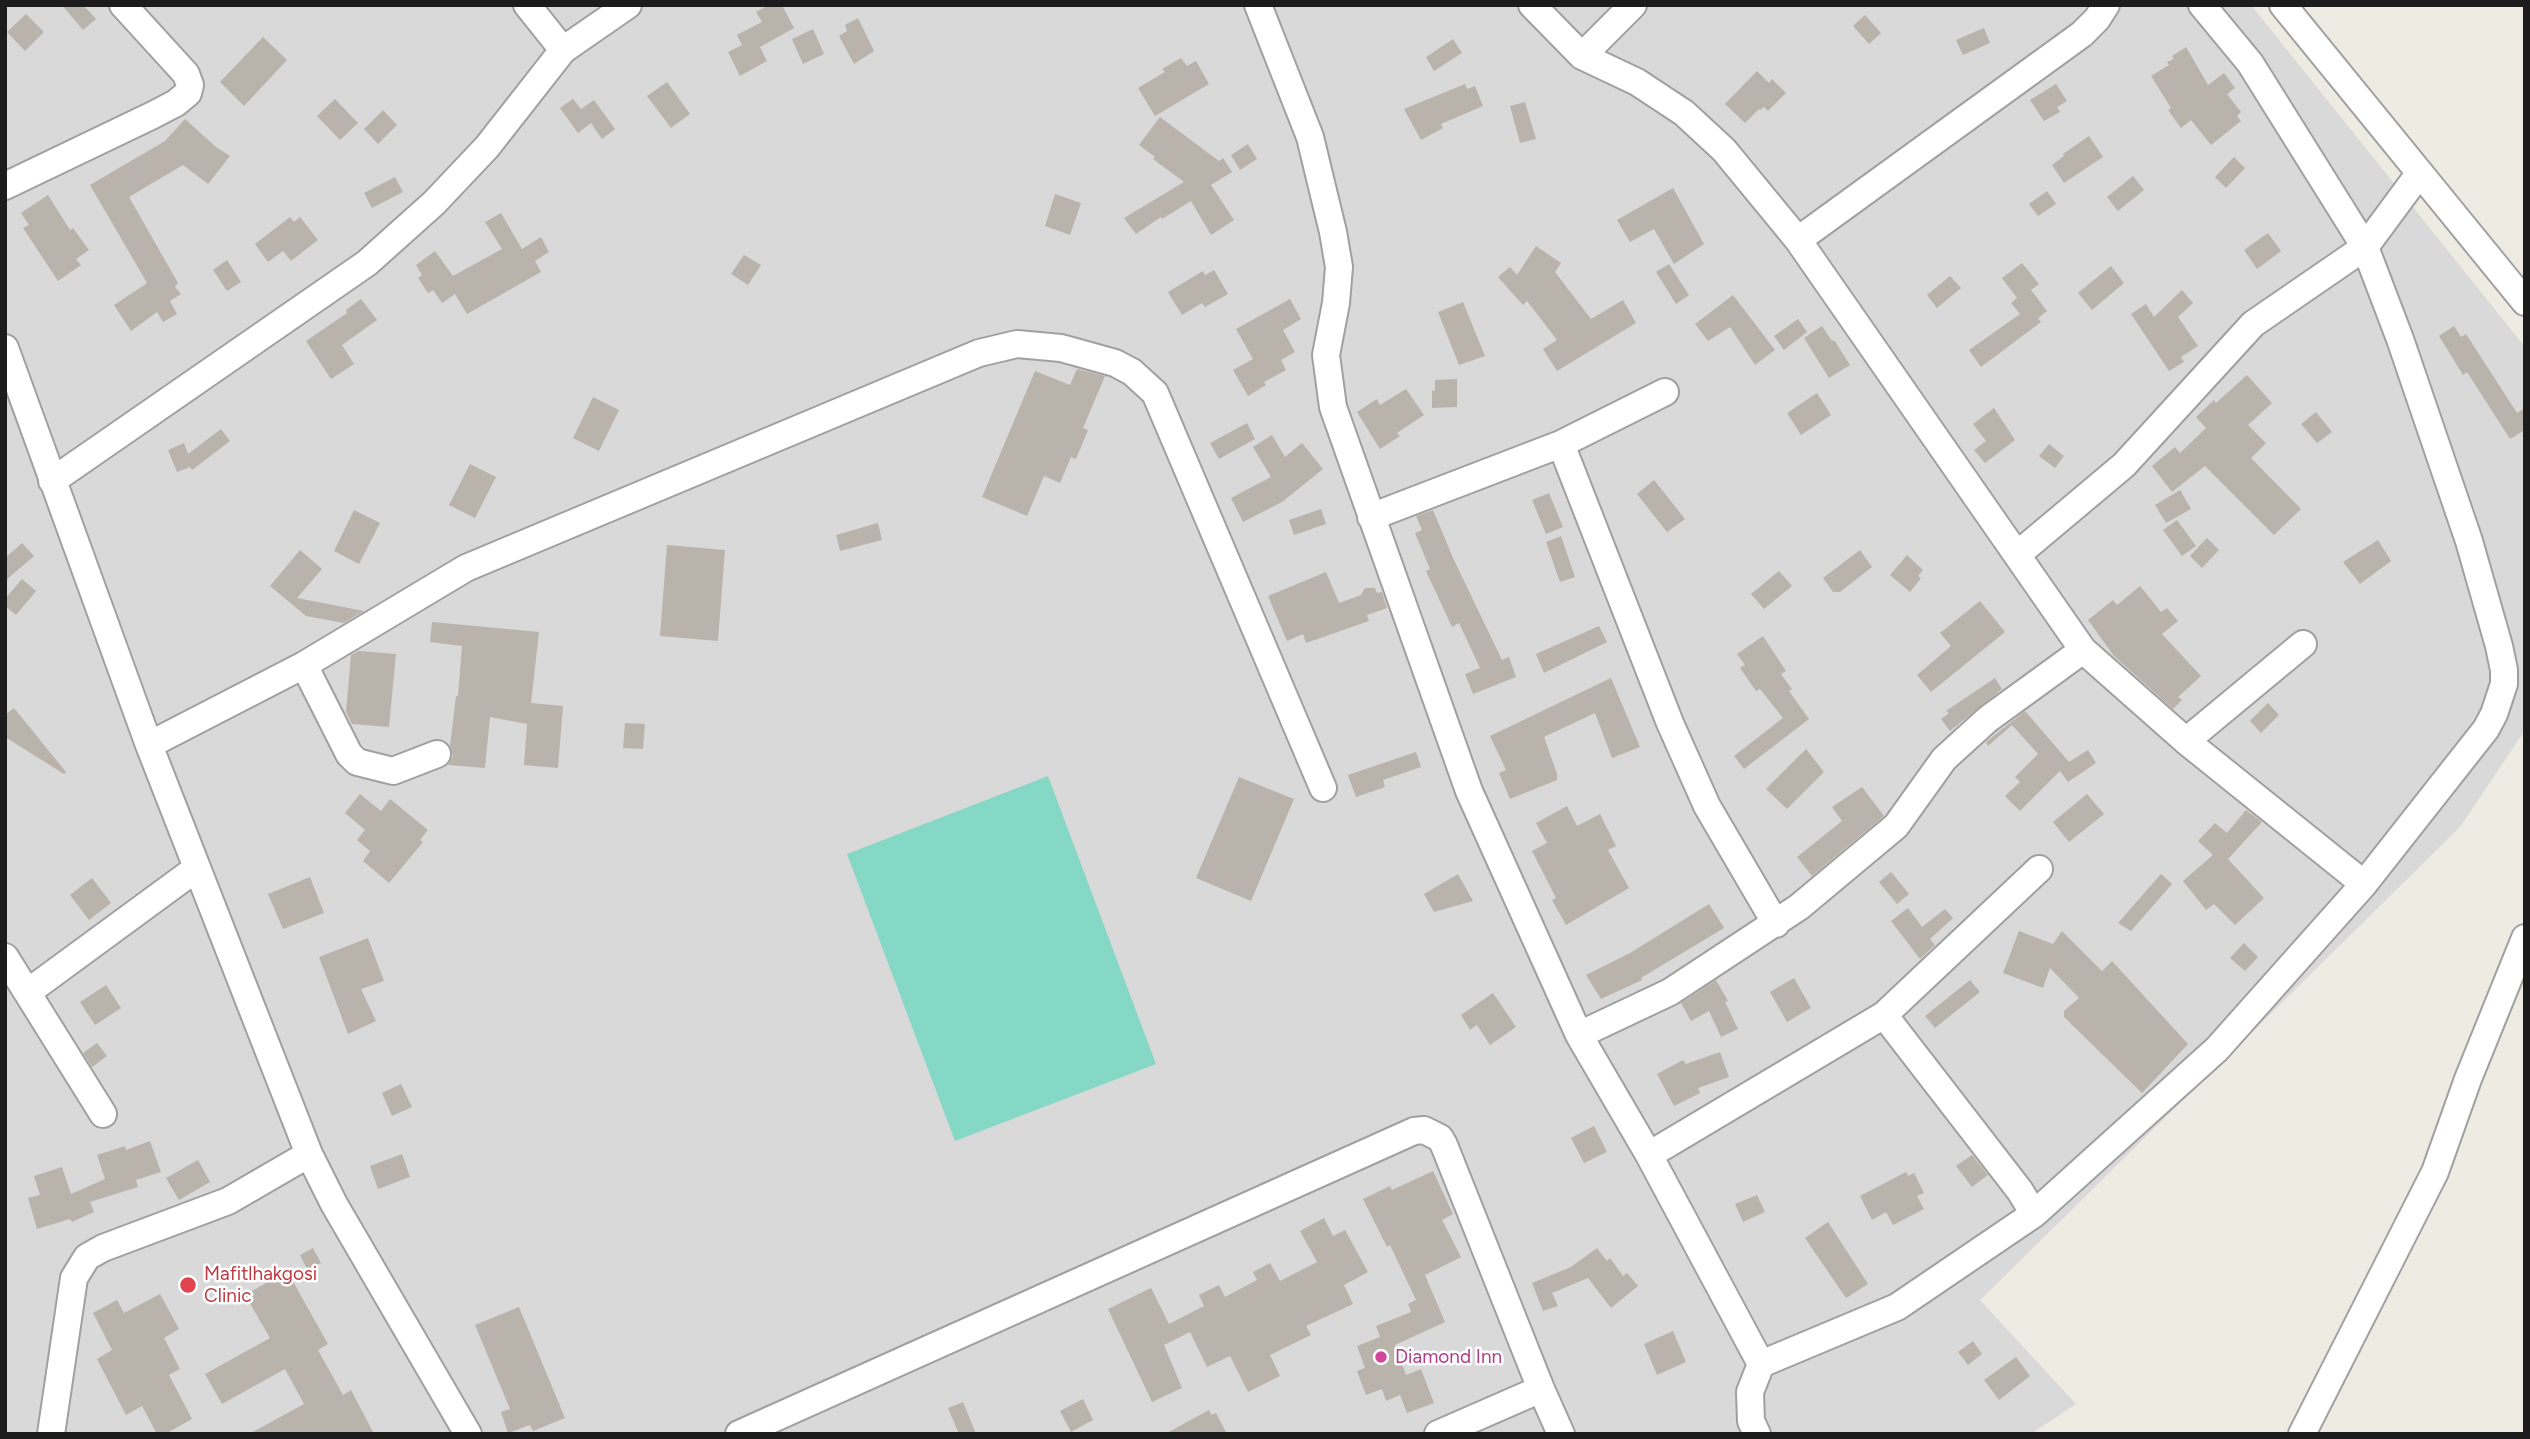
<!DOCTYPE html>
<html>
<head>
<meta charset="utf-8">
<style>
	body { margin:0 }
	#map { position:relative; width:2530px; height:1439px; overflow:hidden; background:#edebe2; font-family:Figtree,sans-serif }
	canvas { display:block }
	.frame { position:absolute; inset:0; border:7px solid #1c1c1c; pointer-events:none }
</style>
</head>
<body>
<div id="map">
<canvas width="2530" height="1439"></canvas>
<div class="frame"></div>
</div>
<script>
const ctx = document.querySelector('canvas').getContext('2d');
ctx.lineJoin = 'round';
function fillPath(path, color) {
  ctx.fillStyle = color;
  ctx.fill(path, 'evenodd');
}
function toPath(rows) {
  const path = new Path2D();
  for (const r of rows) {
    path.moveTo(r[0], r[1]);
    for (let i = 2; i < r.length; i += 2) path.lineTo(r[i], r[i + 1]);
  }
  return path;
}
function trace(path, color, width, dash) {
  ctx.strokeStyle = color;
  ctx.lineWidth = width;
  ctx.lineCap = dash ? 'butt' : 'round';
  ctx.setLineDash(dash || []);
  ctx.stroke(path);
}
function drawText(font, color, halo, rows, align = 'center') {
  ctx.font = font + ' Figtree,sans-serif';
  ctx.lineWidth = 5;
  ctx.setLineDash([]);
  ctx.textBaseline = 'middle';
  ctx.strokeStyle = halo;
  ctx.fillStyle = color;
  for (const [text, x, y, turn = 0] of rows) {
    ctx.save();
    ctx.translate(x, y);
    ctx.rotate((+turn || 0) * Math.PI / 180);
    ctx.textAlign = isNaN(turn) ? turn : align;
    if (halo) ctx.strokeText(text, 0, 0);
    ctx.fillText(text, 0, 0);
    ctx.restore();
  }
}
const residential = toPath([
	[5,5,2251,5,2525,347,2525,730,2460,827,1980,1300,2076,1404,2031,1434,5,1434]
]);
const pitch = toPath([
	[1048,776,1156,1064,955,1141,847,854]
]);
const building = toPath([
	[62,5,83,5,96,19,83,30],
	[769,5,782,5,794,28,760,47,767,61,740,76,728,52,742,45,737,35,762,22,756,12],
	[26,14,44,32,25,51,7,32],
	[1865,15,1881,33,1869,44,1853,26],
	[858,18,874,51,854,64,839,36,847,31,845,25],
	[1984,28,1990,43,1963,55,1956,40],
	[813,29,824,54,803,64,792,39],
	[263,37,287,60,244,106,220,82],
	[1453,39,1462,53,1434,71,1426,57],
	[2186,47,2208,85,2224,73,2235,88,2227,94,2241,112,2237,116,2241,121,2211,145,2191,120,2181,128,2168,110,2171,108,2151,76,2169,65,2167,62,2174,59,2172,56],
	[1181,58,1187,66,1196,61,1209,84,1155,116,1138,88,1165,72,1162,69],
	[1757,71,1769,83,1772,79,1786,93,1768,111,1764,107,1760,110,1759,109,1745,123,1725,104],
	[667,82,690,114,671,128,647,96],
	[1465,84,1467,89,1475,86,1483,106,1441,124,1443,128,1421,140,1404,109],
	[2056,84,2067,101,2057,107,2060,112,2044,121,2030,100],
	[335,99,358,123,340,140,317,116],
	[573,99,581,109,594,100,615,129,602,139,591,123,578,133,560,108],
	[1525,102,1536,139,1520,143,1510,106],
	[383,110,397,125,378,144,364,129],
	[1160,117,1219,161,1223,158,1232,172,1211,185,1234,220,1211,235,1191,201,1162,219,1161,217,1136,234,1124,218,1184,182,1153,159,1155,157,1139,145],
	[185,119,216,147,230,156,208,184,183,165,129,197,178,283,175,287,181,294,170,301,177,314,163,322,157,312,131,331,114,305,147,283,90,185,165,141],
	[2089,136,2103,157,2064,183,2052,165,2064,156,2063,154],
	[1248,144,1257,159,1240,170,1231,155],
	[2234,157,2245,168,2226,188,2215,177],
	[2133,176,2144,190,2118,211,2107,197],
	[395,177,403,192,372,208,364,193],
	[1673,188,1704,244,1674,264,1654,229,1630,242,1617,220],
	[2047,191,2056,204,2038,216,2029,204],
	[1055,194,1081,203,1070,235,1045,226],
	[48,195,70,230,73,228,89,250,76,259,81,265,58,281,23,228,29,225,21,213],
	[501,213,522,249,541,237,549,252,535,261,541,272,467,314,455,294,442,303,433,290,428,293,418,278,422,275,416,265,435,251,453,276,502,249,485,222],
	[290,217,294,222,300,217,318,240,291,261,283,251,268,262,255,244],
	[2268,233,2281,251,2257,269,2244,250],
	[1536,246,1561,263,1555,272,1591,319,1623,300,1636,323,1557,371,1543,349,1557,340,1527,301,1523,305,1498,277,1510,267,1517,275],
	[744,255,761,265,748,285,731,274],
	[227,260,241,282,227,291,213,270],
	[2022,263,2039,284,2031,290,2047,311,2038,318,2041,322,1981,367,1969,350,2020,314,2011,303,2017,298,2002,278],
	[1669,264,1689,295,1676,304,1656,272],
	[2111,266,2124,283,2092,310,2078,293],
	[1214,270,1228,294,1205,307,1202,303,1182,315,1168,292,1203,271,1205,275],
	[1950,276,1961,288,1937,308,1927,295],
	[2182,290,2193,303,2178,317,2198,346,2181,357,2184,362,2169,371,2131,314,2146,304,2154,317],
	[1733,295,1775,350,1755,365,1730,327,1708,341,1695,324],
	[361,299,377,320,342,345,354,364,331,379,306,341,347,313,346,310],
	[1290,299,1301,319,1283,330,1295,352,1281,360,1286,370,1264,382,1266,385,1248,396,1233,370,1253,359,1236,329],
	[1463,302,1485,356,1459,365,1438,312],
	[1798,319,1807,332,1784,350,1774,336],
	[1822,326,1832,341,1834,340,1850,365,1829,378,1804,338],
	[2454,326,2461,337,2466,334,2517,413,2525,408,2525,430,2510,439,2467,372,2463,375,2439,336],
	[1077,369,1105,376,1083,428,1088,430,1076,459,1071,457,1060,483,1044,476,1027,516,982,497,1035,371,1070,385],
	[2247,375,2272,403,2248,425,2266,443,2251,458,2301,509,2274,535,2205,466,2172,492,2152,466,2175,447,2180,453,2206,428,2196,417,2214,400,2216,403],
	[1457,379,1457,407,1432,408,1432,390,1435,391,1435,380],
	[1406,389,1424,415,1397,433,1400,436,1380,449,1357,412,1377,399,1380,405],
	[1817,393,1831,415,1801,435,1787,413],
	[593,397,619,410,599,451,573,438],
	[1994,408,2015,440,1985,463,1974,450,1986,441,1973,424],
	[2316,412,2332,432,2317,443,2301,424],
	[1247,423,1255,439,1219,459,1210,443],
	[221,429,230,441,192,470,190,467,177,472,168,450,184,443,188,454],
	[1272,435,1285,457,1302,443,1323,469,1282,502,1243,522,1231,498,1271,477,1253,447],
	[2049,444,2064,456,2055,468,2039,456],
	[470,464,496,477,475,518,449,505],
	[1654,480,1685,519,1667,532,1637,494],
	[2180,490,2191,509,2166,523,2155,505],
	[1549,493,1563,527,1546,534,1532,500],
	[1321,509,1326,524,1294,535,1289,520],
	[354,510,380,523,359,564,334,551],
	[1433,510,1453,558,1502,660,1509,657,1516,677,1473,694,1465,674,1480,668,1459,623,1452,627,1426,571,1430,569,1415,533,1422,530,1416,516],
	[2177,520,2196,546,2182,556,2163,530],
	[878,523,882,540,840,551,836,535],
	[1561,536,1575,577,1560,582,1546,542],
	[2207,538,2219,550,2202,568,2190,556],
	[2378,540,2391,561,2360,584,2343,562],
	[22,543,34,556,5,581,5,558],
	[667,545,725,550,718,641,660,636],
	[300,550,322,569,297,598,364,611,344,623,306,616,270,586],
	[1860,550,1872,567,1840,592,1833,592,1823,578],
	[1907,555,1923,570,1918,576,1921,578,1910,592,1890,575],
	[1779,571,1792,586,1764,609,1751,594],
	[1326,572,1339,603,1361,595,1365,588,1375,588,1377,593,1382,592,1387,608,1367,615,1369,621,1306,643,1303,634,1287,641,1268,596],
	[22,579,36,591,16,615,5,606,5,599],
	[2140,586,2161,612,2167,608,2178,621,2162,634,2201,676,2178,697,2182,700,2173,709,2114,656,2088,620,2113,600,2117,605],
	[1980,601,2005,632,1931,692,1917,675,1951,646,1940,633],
	[432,622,539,632,531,703,563,706,558,768,524,765,527,724,490,717,485,768,448,765,453,756,450,746,456,696,458,696,462,646,430,642],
	[1599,626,1607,642,1544,673,1536,654],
	[1763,636,1786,671,1781,674,1792,689,1789,691,1809,719,1744,769,1734,756,1783,718,1760,689,1756,691,1740,668,1745,665,1737,654],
	[359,651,396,654,389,727,352,724,346,712,351,655],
	[1611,678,1640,747,1612,758,1595,713,1544,737,1557,774,1557,780,1510,799,1499,773,1506,770,1490,736],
	[1995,678,2002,689,1950,731,1941,719,1949,713,1946,711],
	[2268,703,2279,715,2261,733,2250,721],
	[14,708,66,772,64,774,5,737,5,715],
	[2025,711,2069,762,2088,750,2096,763,2068,782,2060,771,2020,811,2005,796,2020,782,2015,777,2038,754,2012,725,1988,746,1986,742],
	[625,723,645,724,643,749,623,748],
	[1806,749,1824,772,1787,809,1766,789],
	[1416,752,1421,767,1383,780,1385,787,1356,797,1348,775],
	[1239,777,1294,799,1251,901,1196,878],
	[1862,787,1884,816,1812,876,1797,857,1842,821,1832,807],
	[360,794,381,811,390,799,428,830,420,840,423,842,389,883,363,861,370,851,357,840,365,830,345,813],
	[2087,794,2104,814,2069,842,2053,822],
	[1567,806,1577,826,1600,814,1616,846,1608,850,1629,888,1566,925,1552,900,1556,898,1532,851,1547,843,1536,823],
	[2246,810,2262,822,2228,859,2264,898,2235,925,2214,904,2206,910,2183,881,2213,855,2198,841,2215,823,2227,833],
	[1891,872,1909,894,1897,904,1879,882],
	[1458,874,1473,901,1434,912,1424,894],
	[2161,874,2172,884,2131,931,2118,923],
	[310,877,324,913,283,929,268,894],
	[92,878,111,903,89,920,70,895],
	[1709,904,1724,928,1641,978,1642,980,1601,999,1586,975,1630,953],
	[1908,908,1922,927,1945,909,1953,918,1930,939,1935,945,1920,959,1891,921],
	[2019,931,2053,944,2062,931,2102,971,2112,961,2188,1044,2142,1093,2064,1017,2064,1011,2079,998,2050,968,2043,988,2003,973],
	[368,938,384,981,361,989,376,1021,348,1034,319,957],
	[2244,943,2258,957,2245,971,2230,958],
	[1794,978,1811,1008,1787,1022,1770,992],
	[1716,980,1728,1001,1725,1002,1738,1029,1721,1037,1709,1011,1691,1021,1681,1003],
	[1970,980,1980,992,1935,1028,1925,1016],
	[106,985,121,1008,95,1025,80,1002],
	[1493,993,1516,1027,1490,1045,1477,1025,1470,1030,1461,1015],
	[97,1043,107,1056,92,1067,83,1053],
	[1720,1052,1729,1077,1698,1088,1700,1093,1674,1106,1657,1074,1683,1060,1686,1064],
	[401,1084,412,1107,392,1116,382,1093],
	[1594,1126,1607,1152,1584,1163,1571,1138],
	[150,1141,161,1172,136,1180,138,1187,90,1202,94,1212,72,1222,70,1219,37,1229,28,1198,40,1195,34,1176,62,1167,71,1194,105,1179,97,1155,125,1146,126,1150],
	[402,1154,410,1177,378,1189,370,1166],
	[1972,1155,1988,1175,1972,1187,1956,1166],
	[198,1160,210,1182,179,1200,166,1178],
	[1433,1171,1453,1214,1442,1220,1461,1257,1425,1275,1445,1322,1395,1345,1406,1375,1421,1369,1434,1403,1407,1413,1400,1395,1386,1401,1382,1389,1366,1395,1357,1371,1365,1368,1357,1346,1380,1337,1376,1326,1411,1312,1408,1304,1416,1300,1390,1245,1387,1247,1363,1199,1390,1186,1392,1190],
	[1906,1172,1908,1176,1914,1173,1924,1193,1917,1196,1924,1209,1893,1225,1886,1212,1872,1220,1860,1196],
	[1757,1195,1765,1212,1743,1222,1735,1204],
	[1324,1218,1333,1236,1345,1230,1368,1272,1344,1285,1353,1304,1306,1326,1311,1335,1270,1355,1280,1376,1248,1392,1230,1356,1207,1367,1190,1332,1164,1345,1182,1388,1152,1402,1108,1309,1151,1288,1169,1324,1204,1306,1199,1295,1219,1285,1225,1297,1257,1280,1253,1272,1270,1263,1280,1281,1317,1262,1300,1231],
	[1828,1222,1868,1284,1846,1298,1805,1238],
	[313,1248,321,1263,307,1269,300,1255],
	[1597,1248,1607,1261,1610,1258,1623,1276,1627,1273,1638,1286,1611,1308,1588,1278,1552,1293,1558,1306,1543,1311,1532,1283,1571,1267],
	[287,1271,328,1344,318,1350,343,1395,351,1390,374,1434,249,1434,304,1404,285,1369,222,1404,205,1374,270,1338,245,1295],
	[160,1294,179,1329,164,1338,180,1369,169,1375,192,1419,165,1434,157,1434,142,1406,126,1415,97,1359,112,1350,93,1313,117,1300,124,1313],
	[519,1307,565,1418,533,1431,530,1425,508,1433,501,1412,510,1409,475,1325],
	[1673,1331,1686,1362,1657,1375,1644,1344],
	[1973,1341,1982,1354,1968,1365,1958,1352],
	[2016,1357,2030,1376,1999,1400,1984,1380],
	[1083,1399,1093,1420,1071,1432,1060,1411],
	[963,1402,976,1434,959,1434,948,1408],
	[1209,1410,1211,1415,1216,1413,1227,1434,1165,1434]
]);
const minor = toPath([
	[527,5,563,50],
	[1258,5,1310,137,1333,232,1339,267,1336,303,1326,355,1333,407,1469,791,1579,1035,1649,1155,1761,1364],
	[1532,5,1582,56,1637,82,1684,113,1724,150,1798,240,2083,650,2186,741,2364,884],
	[2283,5,2525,302],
	[1582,56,1633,5],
	[5,186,153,115,176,103,188,93,190,85,186,74,123,5],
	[1798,240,2082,34,2097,19,2106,5],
	[5,348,149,745,309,1154,334,1204,468,1434],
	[1561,444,1670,723,1707,806,1776,924],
	[52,481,367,263,434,203,487,147,563,50,628,5],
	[1371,517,1561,444,1665,392],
	[2018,554,2124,465,2253,324,2365,247,2250,63,2202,5],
	[304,665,349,754,357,762,393,771,437,754],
	[2186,741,2303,644],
	[149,745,304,665,466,568,979,353,1017,344,1061,348,1115,363,1132,372,1155,393,1323,788],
	[5,957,103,1114],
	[28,992,197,868],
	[1884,1015,2020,1191,2034,1214],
	[1579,1035,1670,992,1799,907,1896,826,1944,759,1988,719,2083,650],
	[1649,1155,1884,1015,2039,869],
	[51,1434,74,1278,87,1257,103,1248,228,1201,309,1154],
	[739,1434,1414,1131,1424,1130,1440,1138,1444,1145,1541,1389,1561,1434],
	[1438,1434,1541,1389],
	[1757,1434,1751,1421,1750,1392,1761,1364,1897,1307,2034,1214,2217,1049,2364,884,2486,729,2494,714,2504,684,2504,670,2499,646,2469,541,2400,339,2365,247,2419,174],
	[2302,1434,2435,1172,2468,1079,2525,938]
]);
const markers = [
	[188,1285,9,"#e0444e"],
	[1381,1357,7,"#d1479c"]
];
const healthNames = [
	["Mafitlhakgosi",204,1274],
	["Clinic",204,1296]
];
const hotelNames = [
	["Diamond Inn",1395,1357]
];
fillPath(residential, '#dad9d9');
fillPath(pitch, '#84d8c5');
fillPath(building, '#b9b3ac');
trace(minor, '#a0a0a0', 30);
trace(minor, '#fff', 26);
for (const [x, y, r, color] of markers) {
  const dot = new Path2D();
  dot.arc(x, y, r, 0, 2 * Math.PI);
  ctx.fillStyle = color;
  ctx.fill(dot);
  trace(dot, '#fff', 2.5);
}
drawText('19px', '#be3a42', '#fff', healthNames, 'left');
drawText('19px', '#b23c85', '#fff', hotelNames, 'left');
</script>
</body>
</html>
